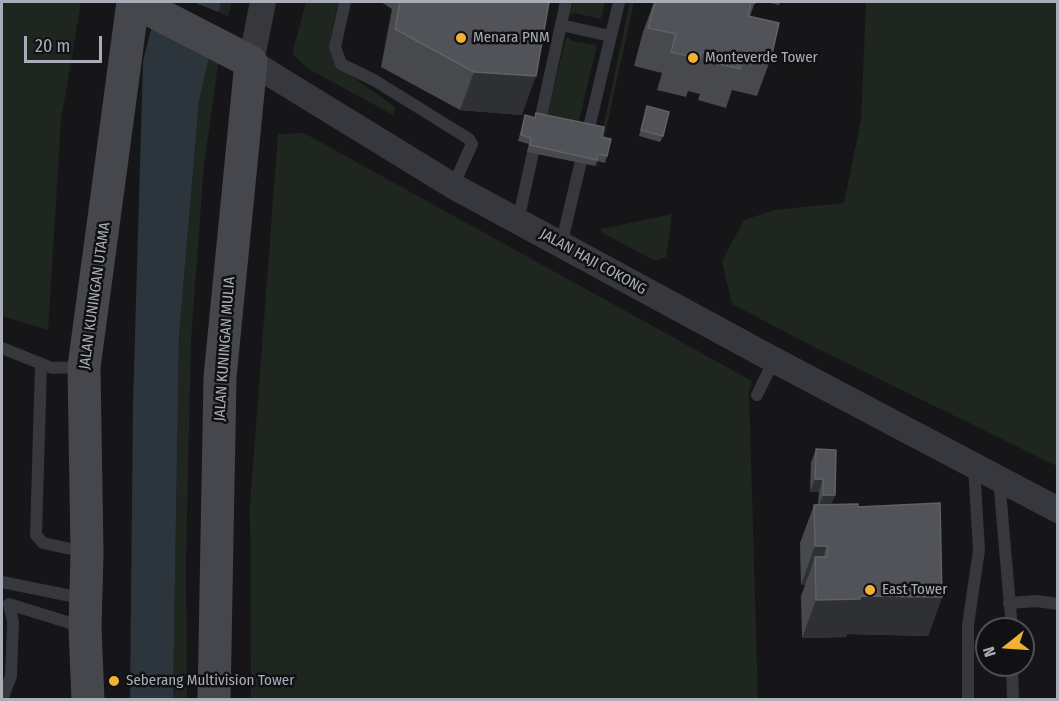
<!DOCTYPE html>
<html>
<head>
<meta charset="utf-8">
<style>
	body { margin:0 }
	#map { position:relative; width:1059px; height:701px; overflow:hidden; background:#161618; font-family:"Fira Sans Condensed",sans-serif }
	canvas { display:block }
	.frame { position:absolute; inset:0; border:3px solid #a8adb8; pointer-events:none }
	.north { position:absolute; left:975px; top:617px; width:60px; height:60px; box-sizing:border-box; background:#111113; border:2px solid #4d4f55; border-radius:50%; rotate:253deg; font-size:16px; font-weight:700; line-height:24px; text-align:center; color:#a8adb8 }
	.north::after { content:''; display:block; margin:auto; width:21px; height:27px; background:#f2b134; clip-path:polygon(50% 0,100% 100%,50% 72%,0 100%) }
	.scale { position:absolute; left:24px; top:36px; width:78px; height:27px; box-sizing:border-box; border:3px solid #a8adb8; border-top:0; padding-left:8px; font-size:18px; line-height:21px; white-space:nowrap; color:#a8adb8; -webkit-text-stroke:4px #111113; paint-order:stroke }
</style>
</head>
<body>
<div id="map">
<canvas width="1059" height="701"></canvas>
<div class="frame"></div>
<div class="north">N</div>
<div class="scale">20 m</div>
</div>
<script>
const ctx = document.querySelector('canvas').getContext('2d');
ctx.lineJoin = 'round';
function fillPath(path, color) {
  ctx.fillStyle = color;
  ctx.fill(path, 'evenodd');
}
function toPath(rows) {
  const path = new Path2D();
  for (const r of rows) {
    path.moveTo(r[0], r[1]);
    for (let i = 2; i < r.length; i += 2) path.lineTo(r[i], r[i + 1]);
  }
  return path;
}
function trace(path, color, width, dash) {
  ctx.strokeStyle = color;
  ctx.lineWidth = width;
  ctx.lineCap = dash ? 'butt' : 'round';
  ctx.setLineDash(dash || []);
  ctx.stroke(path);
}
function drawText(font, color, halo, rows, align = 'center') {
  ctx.font = font + ' "Fira Sans Condensed",sans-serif';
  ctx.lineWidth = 5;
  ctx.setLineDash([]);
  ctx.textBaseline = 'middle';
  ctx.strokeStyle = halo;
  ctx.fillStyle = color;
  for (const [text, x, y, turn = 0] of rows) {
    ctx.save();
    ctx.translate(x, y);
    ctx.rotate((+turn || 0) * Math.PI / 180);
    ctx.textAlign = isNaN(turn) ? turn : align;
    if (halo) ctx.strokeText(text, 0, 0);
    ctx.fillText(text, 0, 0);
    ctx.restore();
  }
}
const green = toPath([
	[2,2,81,2,61,121,48,330,2,316],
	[221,2,232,2,228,16,218,12],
	[306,2,338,2,330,40,335,64,395,107,393,115,307,68,292,54],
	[573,2,605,2,601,19,575,13,570,15],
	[630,2,634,2,598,166,595,166],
	[866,2,1057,2,1057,466,816,348,732,304,722,261,744,220,774,210,844,203,861,120],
	[569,37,571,41,597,45,577,129,545,122,566,38],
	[208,53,219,58,204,165,191,340,186,563,187,699,173,700,179,336,199,101],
	[304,133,752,381,749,391,758,699,251,699,250,505,278,134],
	[672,214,666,257,655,261,601,232,601,229]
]);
const water = toPath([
	[158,2,221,2,199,101,179,336,173,699,130,700,133,405,143,61]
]);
const pier = toPath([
	[155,2,193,2,221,13,211,54]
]);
const lane = toPath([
	[345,2,335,47,341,64,374,80,469,139,472,144,453,186],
	[561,25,610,36],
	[518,221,566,2],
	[561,245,619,2],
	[2,348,52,368,83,367],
	[41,365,36,535,43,543,85,552],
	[757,395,774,360],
	[999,479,1012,629],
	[2,582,86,599],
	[1009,603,1036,601,1058,604],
	[1012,665,1013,700],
	[2,700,11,676,13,622,9,604,83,627],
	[968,700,968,625,979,550,974,466]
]);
const street = toPath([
	[263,2,251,62,453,186,774,360,1058,510]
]);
const secondary = toPath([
	[135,2,251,62,220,377,214,700],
	[88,700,85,628,87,553,84,367,133,2]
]);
const wall = toPath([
	[381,2,549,2,522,115,460,110,381,67,392,9],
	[654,2,755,2,750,16,771,58,757,96,732,90,726,108,698,100,700,94,688,91,686,97,657,90,662,73,634,66,643,32],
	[766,2,780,2,779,5],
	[647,106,663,136,660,142,639,136],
	[536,113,602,137,607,156,605,163,597,161,595,166,527,152,529,144,518,141,523,122,525,115,535,118],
	[816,449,835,495,831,504,858,507,942,597,928,636,847,634,846,637,802,638,801,596,805,585,801,585,800,543,814,505,818,505,819,492,810,492,811,462]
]);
const shadedWall = toPath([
	[474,72,536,76,522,115,460,110],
	[815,479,823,479,819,492,810,492],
	[823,495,835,495,830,508,818,508],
	[815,546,827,546,816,577,815,557,805,585,801,585],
	[860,596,942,597,928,636,847,634,846,637,802,638,816,600]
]);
const building = toPath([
	[400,2,549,2,536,76,474,72,395,29,400,2],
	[655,2,755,2,755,3,751,2,748,16,779,23,771,58,744,51,740,69,712,62,714,56,701,52,700,59,671,52,676,34,648,28,655,2],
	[647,106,669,112,663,136,641,130,647,106],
	[536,113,604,127,602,137,611,139,607,156,598,154,597,160,530,145,531,138,521,135,525,115,535,118,536,113],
	[816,449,836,450,835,495,823,495,823,479,815,479,816,449],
	[940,503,942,597,860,596,860,599,816,600,815,557,827,557,827,546,815,546,814,505,858,504,858,507,940,503]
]);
const markers = [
	[461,38,6,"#f2b134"],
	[693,58,6,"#f2b134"],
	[870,590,6,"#f2b134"],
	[114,681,6,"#f2b134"]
];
const poiNames = [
	["Menara PNM",473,38],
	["Monteverde Tower",705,58],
	["East Tower",882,590],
	["Seberang Multivision Tower",126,681]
];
const streetNames = [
	["JALAN HAJI COKONG",593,262,29],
	["JALAN KUNINGAN UTAMA",95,296,-82],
	["JALAN KUNINGAN MULIA",225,349,-86]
];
fillPath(green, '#1e261f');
fillPath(water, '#2c353c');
fillPath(pier, '#161618');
trace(lane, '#37383d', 12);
trace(street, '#37383d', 26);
trace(secondary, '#45474d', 33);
fillPath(wall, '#47494d');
fillPath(shadedWall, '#2f3033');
fillPath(building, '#525359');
trace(building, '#5f6168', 1.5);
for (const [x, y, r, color] of markers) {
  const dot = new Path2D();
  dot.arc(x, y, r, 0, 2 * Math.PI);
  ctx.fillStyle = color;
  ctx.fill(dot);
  trace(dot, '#111113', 2);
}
drawText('15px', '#a8adb8', '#111113', poiNames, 'left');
drawText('15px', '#a8adb8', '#111113', streetNames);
</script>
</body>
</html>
